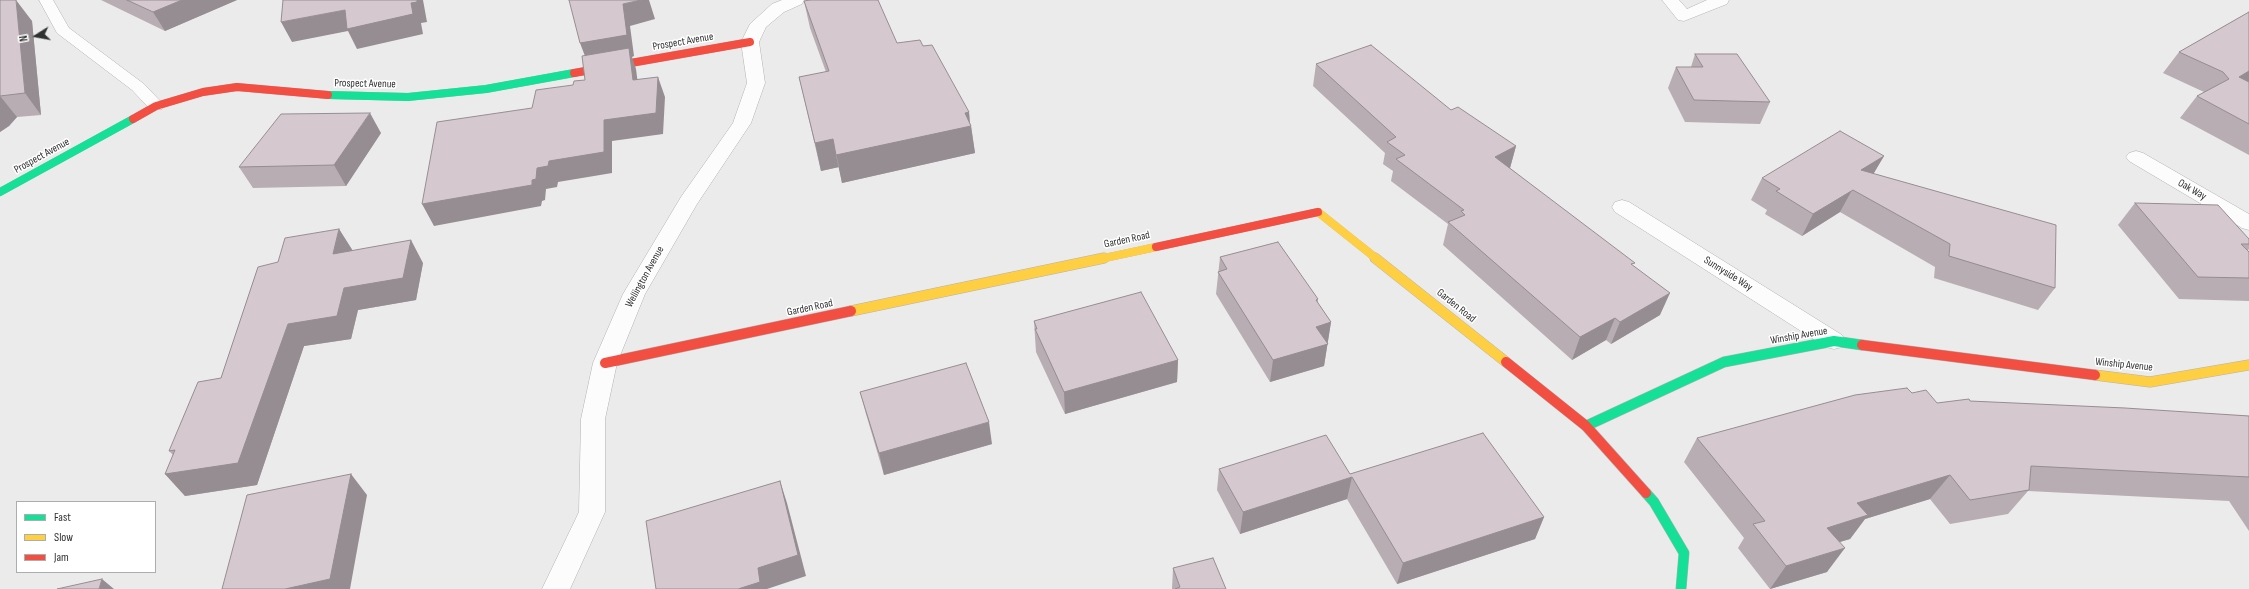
<!DOCTYPE html>
<html>
<head>
<meta charset="utf-8">
<style>
	body { margin:0 }
	#map { position:relative; width:2249px; height:589px; overflow:hidden; background:#ebebec; font-family:"Sofia Sans Condensed",sans-serif }
	canvas { display:block }
	.legend { position:absolute; left:16px; top:501px; width:140px; height:72px; box-sizing:border-box; background:#fff; border:1px solid #acadad; margin:0; padding:5px 7px; list-style:none; font-size:12px; color:#303131 }
	.legend li { display:flex; align-items:center; gap:8px; height:20px }
	.legend b { width:20px; border:1px solid #acadad }
	.north { position:absolute; left:16px; top:16px; width:40px; height:40px; -webkit-text-stroke:3px #fff; paint-order:stroke; rotate:259deg; font-size:11px; font-weight:700; line-height:16px; text-align:center; color:#303131 }
	.north::after { content:''; display:block; margin:auto; width:14px; height:18px; background:#303131; clip-path:polygon(50% 0,100% 100%,50% 72%,0 100%) }
</style>
</head>
<body>
<div id="map">
<canvas width="2249" height="589"></canvas>
<ul class="legend">
<li><b style="height:5px;background:#16e098"></b>Fast</li>
<li><b style="height:5px;background:#ffcf43"></b>Slow</li>
<li><b style="height:5px;background:#f24e42"></b>Jam</li>
</ul>
<div class="north">N</div>
</div>
<script>
const ctx = document.querySelector('canvas').getContext('2d');
ctx.lineJoin = 'round';
function toPath(rows) {
  const path = new Path2D();
  for (const r of rows) {
    path.moveTo(r[0], r[1]);
    for (let i = 2; i < r.length; i += 2) path.lineTo(r[i], r[i + 1]);
  }
  return path;
}
function trace(path, color, width, dash) {
  ctx.strokeStyle = color;
  ctx.lineWidth = width;
  ctx.lineCap = dash ? 'butt' : 'round';
  ctx.setLineDash(dash || []);
  ctx.stroke(path);
}
function fillPath(path, color) {
  ctx.fillStyle = color;
  ctx.fill(path, 'evenodd');
}
function drawText(font, color, halo, rows, align = 'center') {
  ctx.font = font + ' "Sofia Sans Condensed",sans-serif';
  ctx.lineWidth = 3;
  ctx.setLineDash([]);
  ctx.textBaseline = 'middle';
  ctx.strokeStyle = halo;
  ctx.fillStyle = color;
  for (const [text, x, y, turn = 0] of rows) {
    ctx.save();
    ctx.translate(x, y);
    ctx.rotate((+turn || 0) * Math.PI / 180);
    ctx.textAlign = isNaN(turn) ? turn : align;
    if (halo) ctx.strokeText(text, 0, 0);
    ctx.fillText(text, 0, 0);
    ctx.restore();
  }
}
const lane = toPath([
	[39,0,53,0,69,28,144,84,162,103,164,106,162,109,150,109,132,90,57,33,39,0]
]);
const street = toPath([
	[782,0,804,0,802,4,784,12,766,27,759,42,765,83,751,123,697,204,645,294,617,363,605,419,605,512,570,589,542,589,579,512,581,419,593,363,623,294,681,197,733,123,747,83,741,42,750,24,772,4,782,0],
	[1662,0,1679,0,1687,9,1707,0,1729,0,1727,4,1684,21,1678,20,1662,0],
	[2136,151,2143,153,2249,214,2249,230,2242,228,2129,161,2126,157,2129,153,2136,151],
	[1622,200,1629,202,1842,335,1845,341,1842,347,1834,349,1826,347,1615,212,1612,207,1615,202,1622,200]
]);
const fastFar1 = toPath([
	[328,95,408,97,486,89,574,73],
	[0,192,133,119]
]);
const fast = toPath([
	[1586,426,1724,362,1834,341,1862,345],
	[1646,493,1654,502,1684,553,1681,589]
]);
const slowFar1 = toPath([
	[1318,212,1377,259],
	[1100,259,1156,247]
]);
const slow = toPath([
	[1375,258,1506,362],
	[851,311,1104,258],
	[2095,375,2150,382,2249,365]
]);
const jamFar1 = toPath([
	[574,73,750,42],
	[133,119,156,106,203,92,237,87,328,95],
	[1156,247,1318,212]
]);
const jam = toPath([
	[1862,345,2095,375],
	[1506,362,1586,426,1646,493],
	[605,363,851,311]
]);
const wall = toPath([
	[0,0,32,21,41,115,17,117,9,126,0,132],
	[101,0,237,0,165,31],
	[804,1,897,43,923,46,969,112,970,123,971,126,975,153,842,183,839,167,821,171,799,77,826,72,810,28],
	[2249,12,2249,155,2180,118,2197,96,2204,92,2163,73,2179,52],
	[1695,54,1770,102,1760,124,1685,122,1668,88,1676,67,1691,67],
	[1316,64,1451,110,1516,146,1510,168,1633,266,1660,315,1611,344,1606,340,1572,360,1443,245,1448,224,1391,181,1393,171,1383,164,1385,153,1313,86],
	[381,133,346,186,253,188,239,167],
	[1884,156,1873,174,2055,288,2038,310,1934,278,1935,267,1840,212,1802,236,1765,214,1767,210,1751,200,1762,178],
	[2135,203,2249,239,2249,249,2248,250,2249,252,2249,301,2179,299,2118,225],
	[339,229,352,250,423,263,416,300,358,310,351,339,304,346,257,485,185,496,165,474,173,455,169,451,221,378],
	[1220,257,1318,299,1318,303,1331,322,1324,366,1270,382,1216,294],
	[1034,321,1178,360,1177,382,1065,414,1036,352],
	[860,392,992,444,884,475,866,414],
	[1912,393,1937,403,1970,401,2249,416,2249,531,2229,501,2028,491,2008,514,1950,524,1930,499,1865,519,1850,539,1839,542,1827,572,1770,589,1738,548,1744,538,1684,462,1697,438],
	[1219,469,1350,474,1544,517,1535,539,1397,584,1347,499,1240,534,1217,490],
	[1173,568,1226,589,1172,589]
]);
const shadedWall = toPath([
	[16,0,32,21,41,115,25,93],
	[182,0,237,0,165,31,153,12],
	[417,0,423,0,427,22,421,23,423,34,357,49,348,31,292,42,281,22,345,10],
	[641,0,649,0,655,19,630,26,634,56,632,57,636,69,640,100,588,64,580,43,623,4],
	[2249,71,2249,83,2239,77],
	[658,77,665,97,663,134,612,141,612,173,558,182,557,187,546,189,545,200,542,201,541,206,434,226,422,204,532,180,537,168,549,161],
	[0,96,17,117,9,126,0,132],
	[969,112,970,126,971,126,975,153,842,183,836,155],
	[370,113,381,133,346,186,334,165],
	[833,139,839,167,821,171,815,143],
	[1516,146,1510,168,1489,179,1495,157],
	[1884,156,1871,178,1852,190,1840,212,1802,236,1813,214,1861,170],
	[339,229,353,251,333,254],
	[411,240,423,263,416,300,358,310,351,339,304,346,257,485,185,496,165,474,288,324],
	[1670,293,1660,315,1611,344,1620,322],
	[1615,318,1606,340,1572,360,1580,337],
	[1331,322,1324,366,1270,382,1273,360,1316,327],
	[1178,360,1177,382,1065,414,1064,392],
	[989,422,992,444,884,475,879,453],
	[351,474,367,495,350,589,285,589],
	[1950,475,1930,499,1865,519,1850,539,1810,551,1827,528,1857,503],
	[1352,477,1347,499,1240,534,1243,512],
	[780,481,787,503,806,576,767,589,738,589,758,568],
	[1544,517,1535,539,1397,584,1403,563],
	[1845,548,1827,572,1770,589,1786,566],
	[102,579,114,589,99,589]
]);
const building = toPath([
	[0,0,16,0,25,93,0,96,0,0],
	[127,0,182,0,153,12,127,0],
	[283,0,417,0,417,2,411,3,413,14,347,29,345,10,281,22,283,0],
	[569,0,641,0,623,4,627,35,580,43,569,0],
	[810,0,878,0,897,43,920,40,923,46,932,45,969,112,965,113,971,126,836,155,833,139,815,143,799,77,829,71,804,1,810,0],
	[2249,12,2249,71,2239,77,2249,82,2249,124,2197,96,2229,79,2223,72,2179,52,2249,12],
	[1371,45,1451,110,1458,107,1516,146,1495,157,1635,263,1631,264,1670,293,1620,322,1615,318,1580,337,1448,222,1465,215,1461,211,1464,210,1396,159,1405,155,1387,142,1396,137,1316,64,1371,45],
	[629,48,633,80,658,77,656,113,604,120,604,152,549,161,548,166,537,168,536,179,532,180,532,185,422,204,437,122,532,108,536,90,573,85,574,81,585,80,582,56,629,48],
	[1695,54,1737,54,1770,102,1694,100,1676,67,1703,67,1695,54],
	[370,113,334,165,239,167,281,114,370,113],
	[1840,131,1884,156,1861,170,2056,225,2055,288,1949,256,1950,244,1853,190,1813,214,1776,191,1780,189,1762,178,1840,131],
	[2135,203,2218,205,2249,239,2249,244,2241,244,2249,252,2249,278,2198,277,2135,203],
	[339,229,333,254,411,240,403,278,344,288,337,316,288,324,238,463,165,474,175,450,169,451,198,382,221,378,258,267,278,262,285,238,339,229],
	[1278,242,1318,299,1316,300,1331,322,1316,327,1328,344,1273,360,1218,272,1227,269,1220,257,1278,242],
	[1141,292,1178,360,1064,392,1035,329,1037,329,1034,321,1141,292],
	[966,363,989,422,879,453,860,392,966,363],
	[1907,388,1912,393,1926,390,1937,403,1969,399,1970,401,2125,408,2249,416,2249,477,2031,466,2029,490,1970,500,1950,475,1857,503,1868,515,1827,528,1845,548,1786,566,1753,524,1765,521,1697,438,1855,395,1907,388],
	[1483,433,1544,517,1403,563,1352,477,1243,512,1219,469,1326,435,1350,474,1483,433],
	[351,474,330,579,285,589,222,589,247,495,351,474],
	[780,481,798,555,758,568,760,582,738,589,656,589,646,521,780,481],
	[1213,558,1226,589,1175,589,1180,587,1173,568,1213,558],
	[102,579,99,589,57,589,102,579]
]);
const streetNames = [
	["Prospect Avenue",683,42,-10],
	["Prospect Avenue",365,84,1],
	["Prospect Avenue",42,156,-29],
	["Oak Way",2192,190,30],
	["Garden Road",1127,240,-12],
	["Sunnyside Way",1728,274,32],
	["Wellington Avenue",645,277,-61],
	["Garden Road",1456,306,39],
	["Garden Road",810,308,-12],
	["Winship Avenue",1799,336,-10],
	["Winship Avenue",2124,365,6]
];
trace(lane, '#b2b2b3', 1);
trace(street, '#b2b2b3', 1);
trace(fastFar1, '#b2b2b3', 8);
trace(fast, '#b2b2b3', 11);
trace(slowFar1, '#b2b2b3', 8);
trace(slow, '#b2b2b3', 11);
trace(jamFar1, '#b2b2b3', 8);
trace(jam, '#b2b2b3', 11);
fillPath(lane, '#fcfcfc');
fillPath(street, '#fcfcfc');
trace(fastFar1, '#16e098', 8);
trace(fast, '#16e098', 10);
trace(slowFar1, '#ffcf43', 8);
trace(slow, '#ffcf43', 10);
trace(jamFar1, '#f24e42', 8);
trace(jam, '#f24e42', 10);
fillPath(wall, '#b7adb2');
fillPath(shadedWall, '#958d91');
fillPath(building, '#d5c9cf');
trace(building, '#958d91', 1);
drawText('11px', '#303131', '#fff', streetNames);
</script>
</body>
</html>
